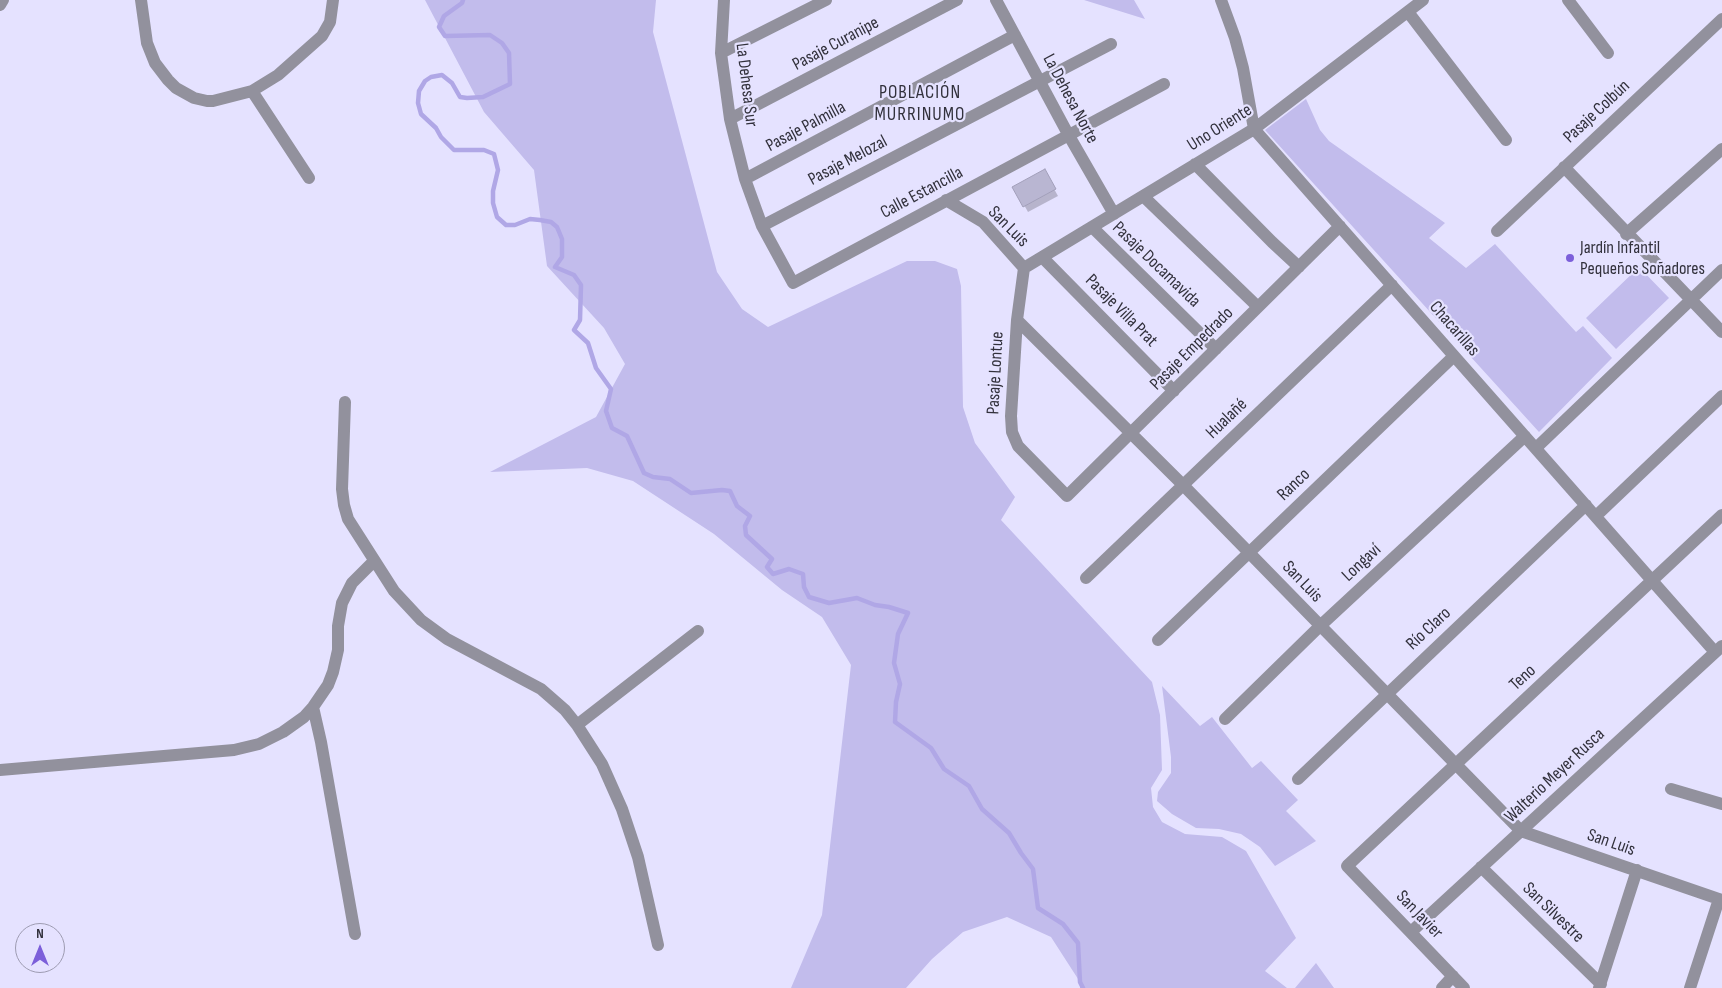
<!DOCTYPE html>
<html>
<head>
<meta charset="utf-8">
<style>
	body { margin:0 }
	#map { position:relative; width:1722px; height:988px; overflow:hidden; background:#e5e2ff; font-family:"Sofia Sans Condensed",sans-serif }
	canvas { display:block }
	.north { position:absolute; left:15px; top:923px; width:50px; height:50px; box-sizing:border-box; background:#e5e2ff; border:1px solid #9d9bb1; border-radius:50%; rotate:0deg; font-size:14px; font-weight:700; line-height:20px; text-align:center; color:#32313c }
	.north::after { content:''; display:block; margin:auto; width:18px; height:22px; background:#7c5fda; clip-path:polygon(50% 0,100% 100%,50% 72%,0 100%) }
</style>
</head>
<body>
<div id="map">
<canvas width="1722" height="988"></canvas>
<div class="north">N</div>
</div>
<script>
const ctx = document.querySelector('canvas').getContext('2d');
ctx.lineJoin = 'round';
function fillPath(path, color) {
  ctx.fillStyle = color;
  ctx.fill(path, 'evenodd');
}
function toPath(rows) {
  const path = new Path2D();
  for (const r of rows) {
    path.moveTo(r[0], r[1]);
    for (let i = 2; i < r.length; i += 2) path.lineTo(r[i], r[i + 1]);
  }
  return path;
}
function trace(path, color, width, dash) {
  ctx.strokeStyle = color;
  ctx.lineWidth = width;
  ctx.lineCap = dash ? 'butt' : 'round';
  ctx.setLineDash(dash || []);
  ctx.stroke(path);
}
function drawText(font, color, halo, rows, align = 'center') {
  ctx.font = font + ' "Sofia Sans Condensed",sans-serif';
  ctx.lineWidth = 4.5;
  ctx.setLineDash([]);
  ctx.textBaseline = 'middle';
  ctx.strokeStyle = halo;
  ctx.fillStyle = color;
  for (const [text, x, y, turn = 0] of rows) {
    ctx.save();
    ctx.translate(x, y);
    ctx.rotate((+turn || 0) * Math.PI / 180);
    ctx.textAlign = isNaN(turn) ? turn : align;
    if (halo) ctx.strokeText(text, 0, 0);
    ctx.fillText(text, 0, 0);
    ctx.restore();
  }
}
const green = toPath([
	[425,0,656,0,653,32,717,272,742,309,768,327,907,261,935,261,957,269,961,286,963,407,975,443,1015,497,1001,520,1152,682,1160,715,1162,770,1151,788,1153,807,1162,822,1185,834,1222,837,1246,851,1296,938,1265,971,1287,988,1080,988,1080,982,1051,937,1007,917,963,932,932,959,906,988,791,988,822,915,851,665,822,617,782,590,714,534,633,481,587,468,490,472,596,417,625,364,604,328,547,266,534,170,484,112],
	[1084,0,1134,0,1145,19],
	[1306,99,1320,130,1329,141,1445,223,1429,238,1466,268,1495,244,1576,332,1583,326,1612,358,1539,432,1265,130],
	[1639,267,1669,298,1616,349,1586,318],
	[1162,686,1200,726,1212,717,1252,768,1261,761,1298,800,1286,811,1316,841,1275,866,1260,847,1241,834,1219,829,1196,828,1172,814,1157,801,1158,792,1171,773,1171,757],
	[1316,963,1334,988,1295,988]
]);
const shadow = toPath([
	[1044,171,1058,196,1028,212,1014,187]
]);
const stream = toPath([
	[463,0,462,3,444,16,439,27,445,36,490,35,502,43,509,53,510,84,483,97,467,98,460,97,452,83,442,75,431,77,425,81,419,91,418,103,421,114,436,128,441,137,454,150,484,150,494,154,498,170,493,191,493,203,497,217,506,225,515,225,530,219,540,220,551,222,557,227,562,239,562,257,555,267,574,275,581,285,580,320,574,330,588,343,596,368,611,389,606,411,612,428,627,436,644,473,653,477,670,479,691,493,722,490,730,491,737,506,750,516,745,526,746,535,772,559,767,567,773,574,789,569,803,574,804,587,809,597,829,603,857,598,875,605,889,607,908,613,898,634,894,663,900,684,896,702,895,722,931,748,944,769,969,786,982,809,1009,833,1021,853,1033,869,1038,908,1063,924,1078,943,1080,982,1083,988]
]);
const building = toPath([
	[1045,169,1056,189,1023,207,1012,187,1045,169]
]);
const minor = toPath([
	[141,0,147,43,155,63,168,80,176,88,194,98,207,101,213,101,252,91,278,75,322,36,330,22,333,0],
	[724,0,721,53,730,119,745,179,762,226,793,283,1164,84],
	[996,0,1068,134,1114,214],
	[1221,0,1235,38,1243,68,1254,129,1715,652],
	[1568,0,1608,53],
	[0,5,3,0],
	[1408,12,1506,140],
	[721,53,826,0],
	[252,91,309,178],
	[730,119,957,0],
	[1195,164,1272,242,1299,267],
	[1564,167,1722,332],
	[745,179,1015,35],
	[1143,196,1258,307],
	[946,200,983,222,1024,268,1017,320,1183,485,1521,831,1722,900],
	[762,226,1111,44],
	[1092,227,1216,349],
	[1497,231,1722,19],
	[1626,234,1722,149],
	[1042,257,1174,391],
	[1024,268,1254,129,1423,0],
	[1017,320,1011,416,1012,432,1018,446,1067,496,1340,226],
	[345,402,342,489,344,505,348,519,394,591,421,620,447,639,541,689,565,710,577,725,602,764,622,809,638,857,658,945],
	[1536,448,1722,270],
	[1596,516,1722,396],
	[1086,578,1392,285],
	[1158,640,1454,356],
	[313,707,321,742,355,934],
	[1225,719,1320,626,1525,436],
	[577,725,698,631],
	[0,770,234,750,259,744,283,732,304,717,313,707,328,685,333,672,338,650,338,626,342,603,352,583,374,561],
	[1298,779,1586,505],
	[1671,789,1722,804],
	[1481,867,1601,984],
	[1411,932,1722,646],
	[1442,988,1453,976],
	[1464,988,1347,866,1722,515],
	[1599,988,1637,870],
	[1690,988,1719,899]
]);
const markers = [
	[1570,258,5,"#7c5fda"]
];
const streetNames = [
	["Pasaje Curanipe",836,44,-28],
	["La Dehesa Sur",746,85,83],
	["La Dehesa Norte",1070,99,62],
	["Pasaje Colbún",1597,112,-43],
	["Pasaje Palmilla",806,127,-28],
	["Uno Oriente",1220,128,-32],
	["Pasaje Melozal",848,161,-28],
	["Calle Estancilla",922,193,-28],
	["San Luis",1008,227,45],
	["Pasaje Docamavida",1156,265,44],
	["Pasaje Villa Prat",1121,311,45],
	["Chacarillas",1454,329,49],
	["Pasaje Empedrado",1192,349,-45],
	["Pasaje Lontue",996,373,-87],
	["Hualañé",1227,419,-44],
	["Ranco",1294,485,-44],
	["Longaví",1362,563,-43],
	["San Luis",1302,582,46],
	["Río Claro",1429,629,-43],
	["Teno",1523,678,-43],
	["Walterio Meyer Rusca",1555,776,-43],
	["San Luis",1611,843,19],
	["San Silvestre",1553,913,44],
	["San Javier",1419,915,46]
];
const poiNames = [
	["Jardín Infantil",1580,248],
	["Pequeños Soñadores",1580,269]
];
const neighbourhoodNames = [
	["POBLACIÓN",920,93],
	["MURRINUMO",920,115]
];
fillPath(green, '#c2bcec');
fillPath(shadow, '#0003');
trace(stream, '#b0a7e6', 4.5);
fillPath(building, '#b9b6d2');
trace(building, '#a29fba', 1);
trace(minor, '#92919d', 12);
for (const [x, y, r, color] of markers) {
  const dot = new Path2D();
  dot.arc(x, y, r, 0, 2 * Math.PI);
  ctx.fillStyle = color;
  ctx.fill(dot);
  trace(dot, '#e5e2ff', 2);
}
drawText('18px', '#32313c', '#e5e2ff', streetNames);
drawText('18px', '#32313c', '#e5e2ff', poiNames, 'left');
ctx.letterSpacing = '1px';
drawText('19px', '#32313c', '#e5e2ff', neighbourhoodNames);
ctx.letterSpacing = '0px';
</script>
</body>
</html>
